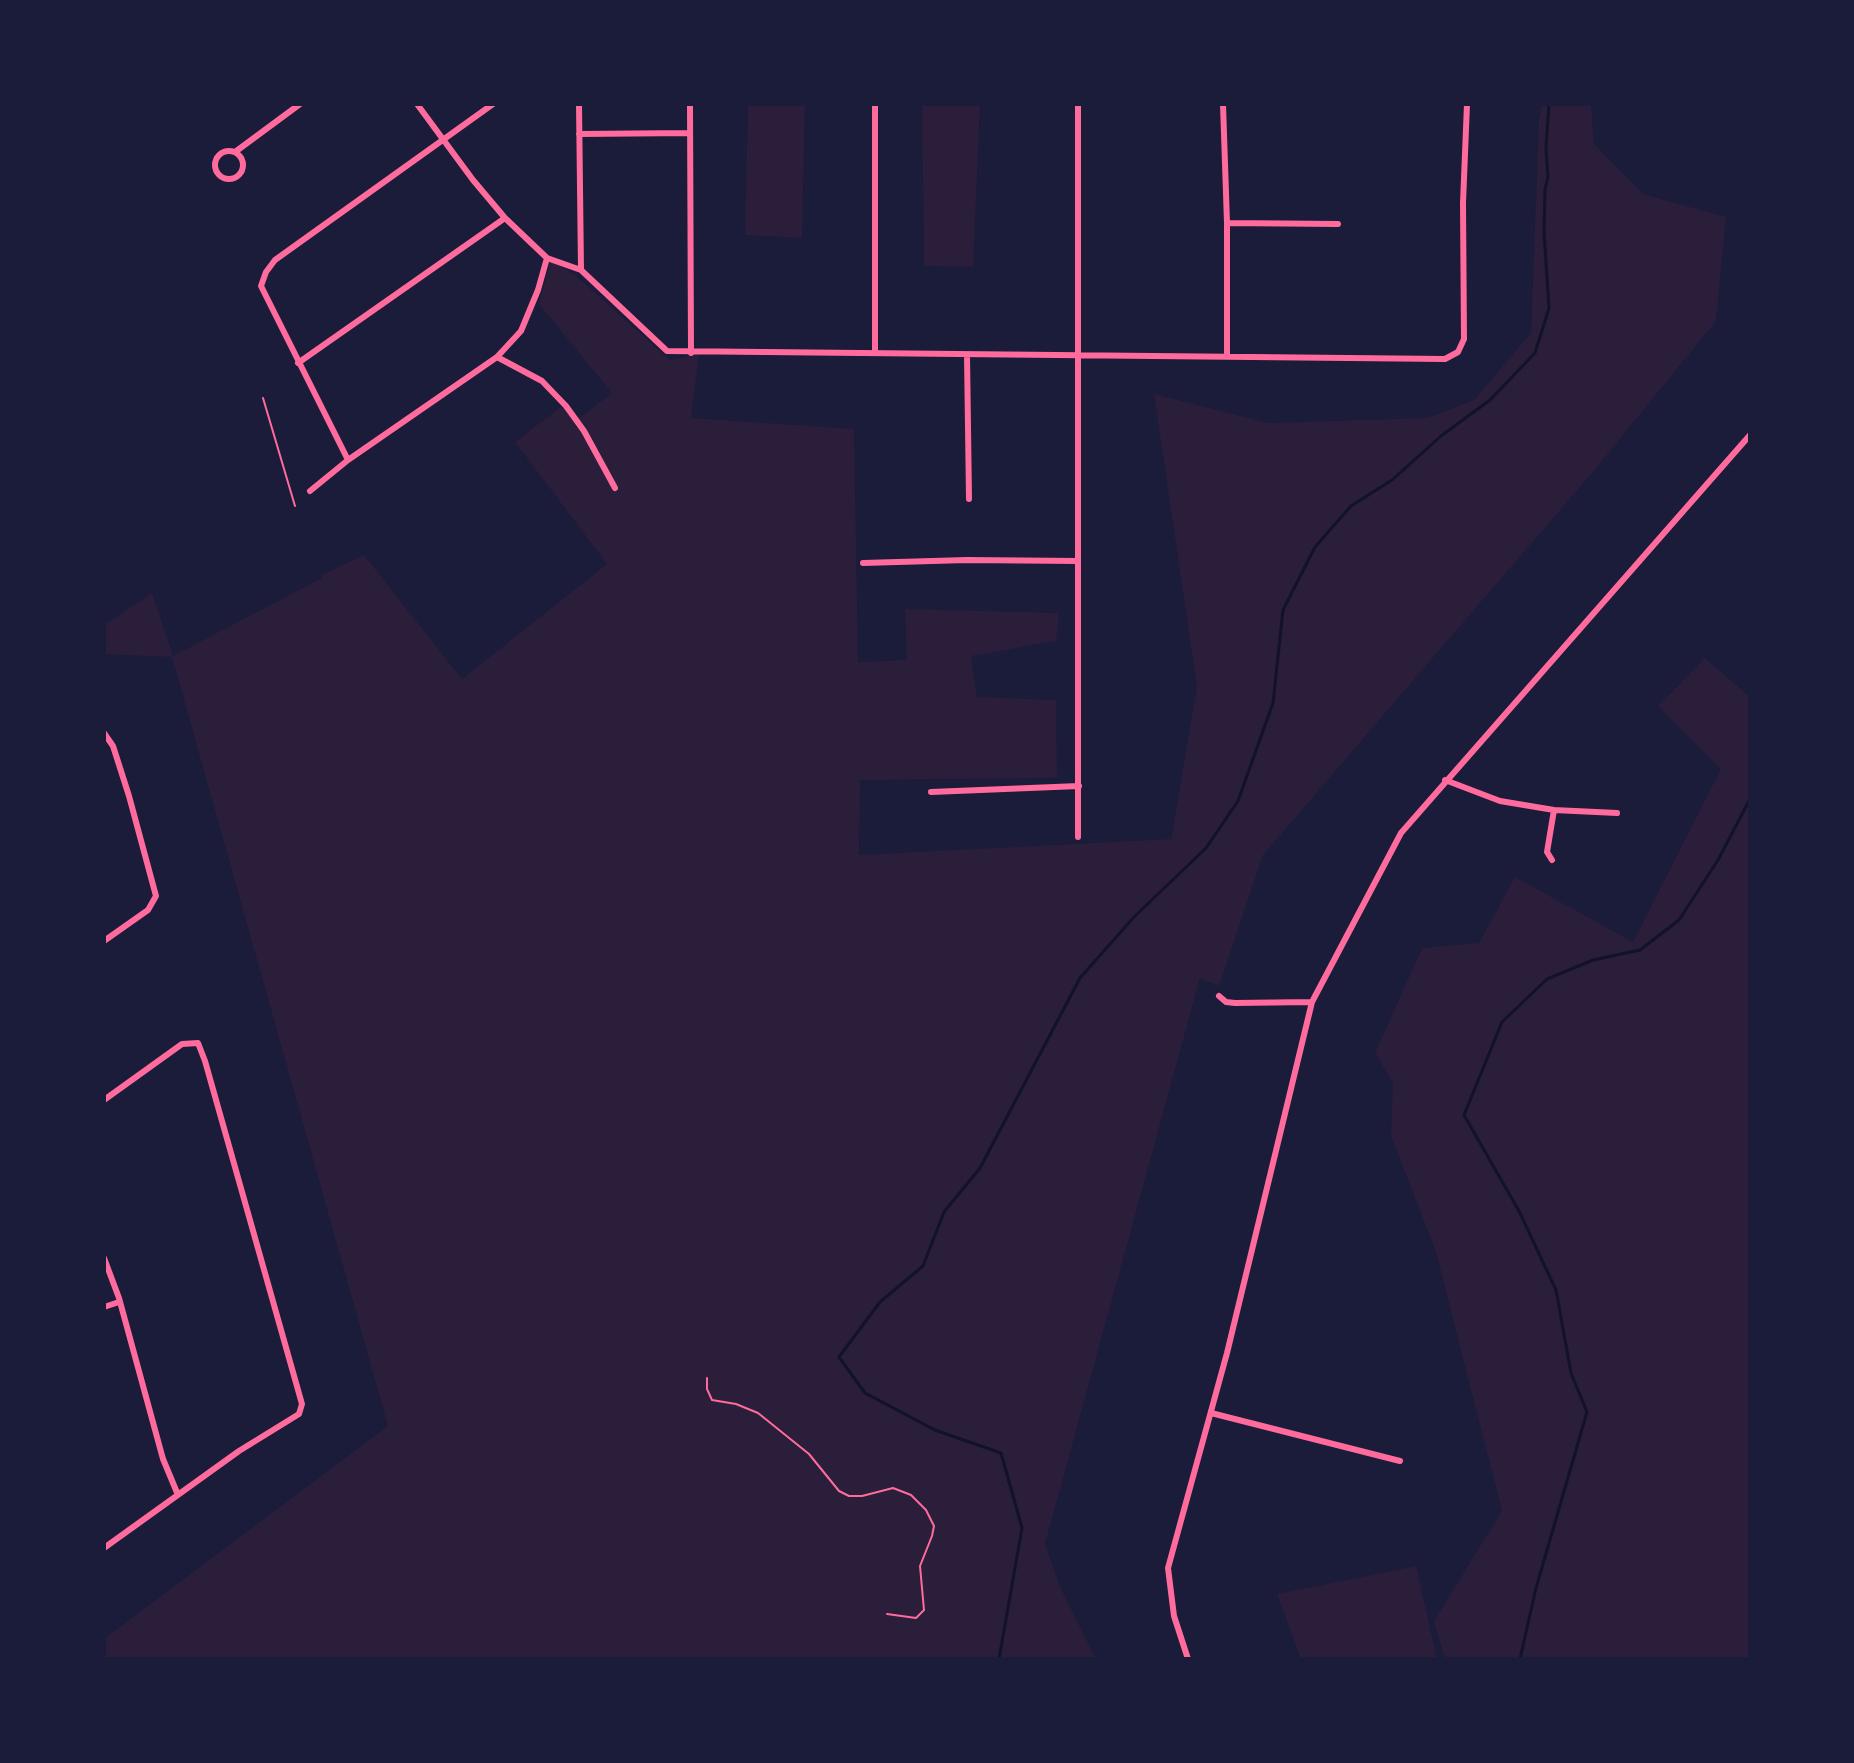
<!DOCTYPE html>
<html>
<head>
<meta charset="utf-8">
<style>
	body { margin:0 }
	#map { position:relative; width:1854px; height:1763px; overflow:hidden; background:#1b1b3a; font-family:"DejaVu Sans",sans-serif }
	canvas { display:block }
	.frame { position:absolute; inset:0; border:106px solid #1b1b3a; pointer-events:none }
</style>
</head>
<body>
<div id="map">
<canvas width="1854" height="1763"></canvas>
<div class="frame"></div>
</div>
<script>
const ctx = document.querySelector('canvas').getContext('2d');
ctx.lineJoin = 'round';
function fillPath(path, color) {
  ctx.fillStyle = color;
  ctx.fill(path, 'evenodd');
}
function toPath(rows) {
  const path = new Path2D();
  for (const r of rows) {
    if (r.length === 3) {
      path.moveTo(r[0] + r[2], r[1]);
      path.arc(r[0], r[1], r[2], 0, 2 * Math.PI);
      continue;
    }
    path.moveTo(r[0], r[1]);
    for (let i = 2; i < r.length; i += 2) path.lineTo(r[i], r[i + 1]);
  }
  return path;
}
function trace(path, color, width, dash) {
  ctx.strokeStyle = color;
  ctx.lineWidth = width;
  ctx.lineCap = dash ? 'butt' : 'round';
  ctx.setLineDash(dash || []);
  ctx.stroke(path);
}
const green = toPath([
	[748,104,805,104,802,238,745,235],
	[922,104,980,104,973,267,924,266],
	[1542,104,1591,104,1594,144,1643,194,1726,217,1716,321,1597,467,1263,855,1219,986,1200,978,1045,1544,1061,1589,1096,1659,104,1659,104,1639,388,1426,172,657,104,654,104,625,152,593,173,656,322,578,322,575,364,555,462,679,607,564,515,442,562,406,579,418,612,393,539,304,551,259,575,275,670,360,699,354,691,418,854,429,858,662,907,660,905,609,1059,613,1056,641,971,656,977,697,1056,700,1057,778,860,780,859,855,1171,839,1197,687,1154,394,1268,423,1428,418,1474,400,1531,333,1539,120],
	[1705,658,1750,697,1750,1659,1445,1659,1434,1621,1502,1511,1436,1252,1391,1136,1393,1083,1375,1053,1422,948,1479,943,1515,877,1633,942,1721,769,1658,706],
	[1416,1566,1437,1659,1301,1659,1277,1594]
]);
const stream = toPath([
	[999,1659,1022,1528,1001,1453,935,1430,865,1393,839,1357,880,1302,923,1266,944,1212,980,1168,1080,978,1133,918,1206,848,1238,801,1273,703,1283,610,1315,547,1351,506,1392,480,1441,436,1490,400,1535,353,1549,308,1544,232,1545,189,1548,177,1546,148,1549,104],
	[1520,1659,1536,1588,1587,1412,1571,1373,1556,1290,1519,1211,1464,1115,1502,1022,1547,979,1593,960,1640,950,1679,920,1718,860,1750,799]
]);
const path = toPath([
	[263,398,295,506],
	[707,1378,707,1389,712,1400,736,1404,758,1413,809,1454,839,1491,849,1496,862,1496,893,1488,911,1495,926,1510,934,1526,932,1536,920,1566,924,1610,916,1618,887,1614]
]);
const minor = toPath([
	[417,104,473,180,505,218,547,258,581,270,667,351,1445,359,1458,352,1464,339,1463,203,1467,104],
	[579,104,581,270],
	[690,104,691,353],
	[875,104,875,353],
	[1223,104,1227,223,1227,355],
	[579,134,690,133],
	[229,165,14],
	[235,152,300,104],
	[1227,223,1338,224],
	[967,355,969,499],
	[497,357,542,381,566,406,584,431,615,488],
	[298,363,505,218],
	[348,460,261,286,266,272,275,260,493,104],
	[310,491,348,460,497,357,521,331,538,290,547,258],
	[863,563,967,560,1078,561],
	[104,733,113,746,129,796,156,896,148,910,104,941],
	[1445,780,1500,801,1554,810,1617,813],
	[931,792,1079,786],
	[1078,837,1078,104],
	[1552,860,1547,852,1554,810],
	[1219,996,1226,1002,1235,1003,1312,1002],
	[104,1100,182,1044,198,1043,205,1061,302,1404,299,1414,239,1451,104,1548],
	[104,1258,119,1298,163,1459,178,1495],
	[104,1307,119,1302],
	[1211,1413,1400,1461],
	[1188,1659,1174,1616,1168,1568,1227,1353,1312,1002,1401,833,1750,435]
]);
fillPath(green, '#2a1e3b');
trace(stream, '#12122b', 3);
trace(path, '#ff6b9d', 2);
trace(minor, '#ff6b9d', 6);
</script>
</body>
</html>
